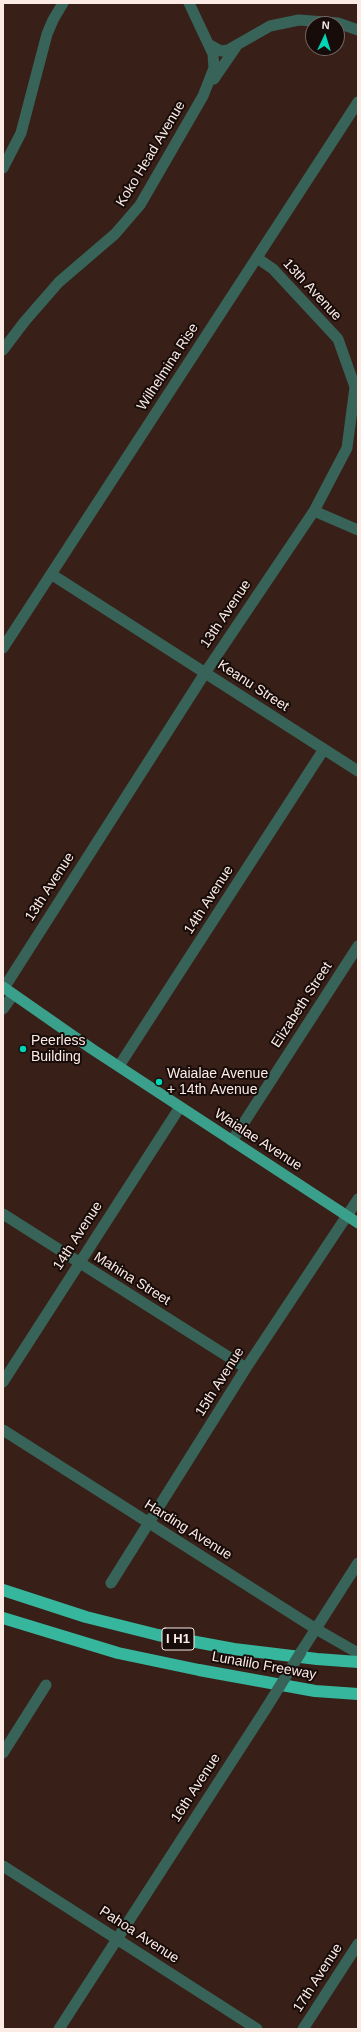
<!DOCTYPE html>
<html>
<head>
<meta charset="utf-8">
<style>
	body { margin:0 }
	#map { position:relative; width:361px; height:2032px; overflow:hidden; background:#381f17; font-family:Arial,sans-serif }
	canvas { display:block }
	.frame { position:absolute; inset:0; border:4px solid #fceae5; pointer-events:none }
	.north { position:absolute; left:305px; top:16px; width:40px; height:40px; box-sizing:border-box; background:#170c09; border:1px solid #736561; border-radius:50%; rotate:4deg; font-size:11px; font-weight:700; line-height:16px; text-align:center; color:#fceae5 }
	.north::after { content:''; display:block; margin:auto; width:14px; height:18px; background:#02d5b6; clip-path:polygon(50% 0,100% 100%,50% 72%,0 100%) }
</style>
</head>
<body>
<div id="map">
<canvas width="361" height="2032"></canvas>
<div class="frame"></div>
<div class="north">N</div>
</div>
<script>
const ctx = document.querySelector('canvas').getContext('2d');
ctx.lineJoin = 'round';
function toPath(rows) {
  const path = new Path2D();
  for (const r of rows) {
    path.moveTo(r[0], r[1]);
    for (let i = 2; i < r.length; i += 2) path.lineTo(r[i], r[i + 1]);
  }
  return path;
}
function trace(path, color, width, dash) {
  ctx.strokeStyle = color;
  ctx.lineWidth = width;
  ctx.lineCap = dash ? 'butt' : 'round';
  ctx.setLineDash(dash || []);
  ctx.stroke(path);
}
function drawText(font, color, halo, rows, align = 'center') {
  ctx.font = font + ' Arial,sans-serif';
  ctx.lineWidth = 4;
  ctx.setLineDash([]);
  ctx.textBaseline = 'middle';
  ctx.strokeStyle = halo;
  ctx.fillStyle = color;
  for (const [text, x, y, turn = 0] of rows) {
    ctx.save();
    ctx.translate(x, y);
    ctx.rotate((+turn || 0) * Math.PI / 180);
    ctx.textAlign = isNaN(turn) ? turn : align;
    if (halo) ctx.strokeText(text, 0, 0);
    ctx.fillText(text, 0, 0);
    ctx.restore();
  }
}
const minor = toPath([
	[210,45,221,51,228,50,270,26,299,20,338,23,358,30],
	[214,79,236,47],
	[3,168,21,133,47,34,53,20,63,3],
	[3,350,25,321,59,282,115,234,140,205,203,96,214,68,213,54,189,3],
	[314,511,358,530],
	[51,574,358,771],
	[3,648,358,102],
	[4,988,205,673,314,511,347,448,355,387,338,339,273,269,257,258],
	[3,1009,13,995],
	[119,1066,324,749],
	[232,1141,358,946],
	[3,1214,246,1368],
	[3,1382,180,1107],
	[111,1583,246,1368,358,1199],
	[316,1629,358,1653],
	[3,1753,46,1685],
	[303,2029,358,1944]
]);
const tertiary = toPath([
	[3,1430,316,1629],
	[301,1652,358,1563],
	[3,1866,257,2029],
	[59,2029,265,1710]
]);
const primary = toPath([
	[3,987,92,1049,358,1223]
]);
const motorway = toPath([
	[3,1590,86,1617,158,1635,234,1649,317,1659,358,1662],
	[3,1618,118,1653,199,1670,315,1691,358,1694]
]);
const tertiaryBridge = toPath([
	[265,1710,301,1652]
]);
const markers = [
	[23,1049,4,"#02d5b6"],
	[159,1082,4,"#02d5b6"]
];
const shields = [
	[178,1639,32]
];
const shieldNames = [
	["I H1",178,1639]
];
const streetNames = [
	["Koko Head Avenue",151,154,-59],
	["13th Avenue",312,290,47],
	["Wilhelmina Rise",168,367,-57],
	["13th Avenue",226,614,-56],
	["Keanu Street",253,686,33],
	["13th Avenue",50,887,-57],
	["14th Avenue",209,900,-57],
	["Elizabeth Street",302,1005,-57],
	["Waialae Avenue",258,1140,33],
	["14th Avenue",78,1236,-57],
	["Mahina Street",132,1279,32],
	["15th Avenue",220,1382,-58],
	["Harding Avenue",188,1530,32],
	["Lunalilo Freeway",264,1666,10],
	["16th Avenue",196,1788,-57],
	["Pahoa Avenue",139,1935,33],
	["17th Avenue",318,1978,-57]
];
const poiNames = [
	["Peerless",31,1041],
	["Building",31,1057],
	["Waialae Avenue",167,1074],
	["+ 14th Avenue",167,1090]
];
trace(minor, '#376359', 11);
trace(tertiary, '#376359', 11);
trace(primary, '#3a9f8b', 11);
trace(motorway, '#37b69e', 12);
trace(tertiaryBridge, '#376359', 11);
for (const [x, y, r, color] of markers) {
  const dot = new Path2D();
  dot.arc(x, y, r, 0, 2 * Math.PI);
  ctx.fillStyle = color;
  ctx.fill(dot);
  trace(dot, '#170c09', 1.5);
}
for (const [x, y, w] of shields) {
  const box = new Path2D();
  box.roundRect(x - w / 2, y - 11, w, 22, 3);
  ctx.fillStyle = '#170c09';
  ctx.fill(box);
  trace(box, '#fceae5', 1);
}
drawText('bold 13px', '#fceae5', null, shieldNames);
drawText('14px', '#fceae5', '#170c09', streetNames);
drawText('14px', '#fceae5', '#170c09', poiNames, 'left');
</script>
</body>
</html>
